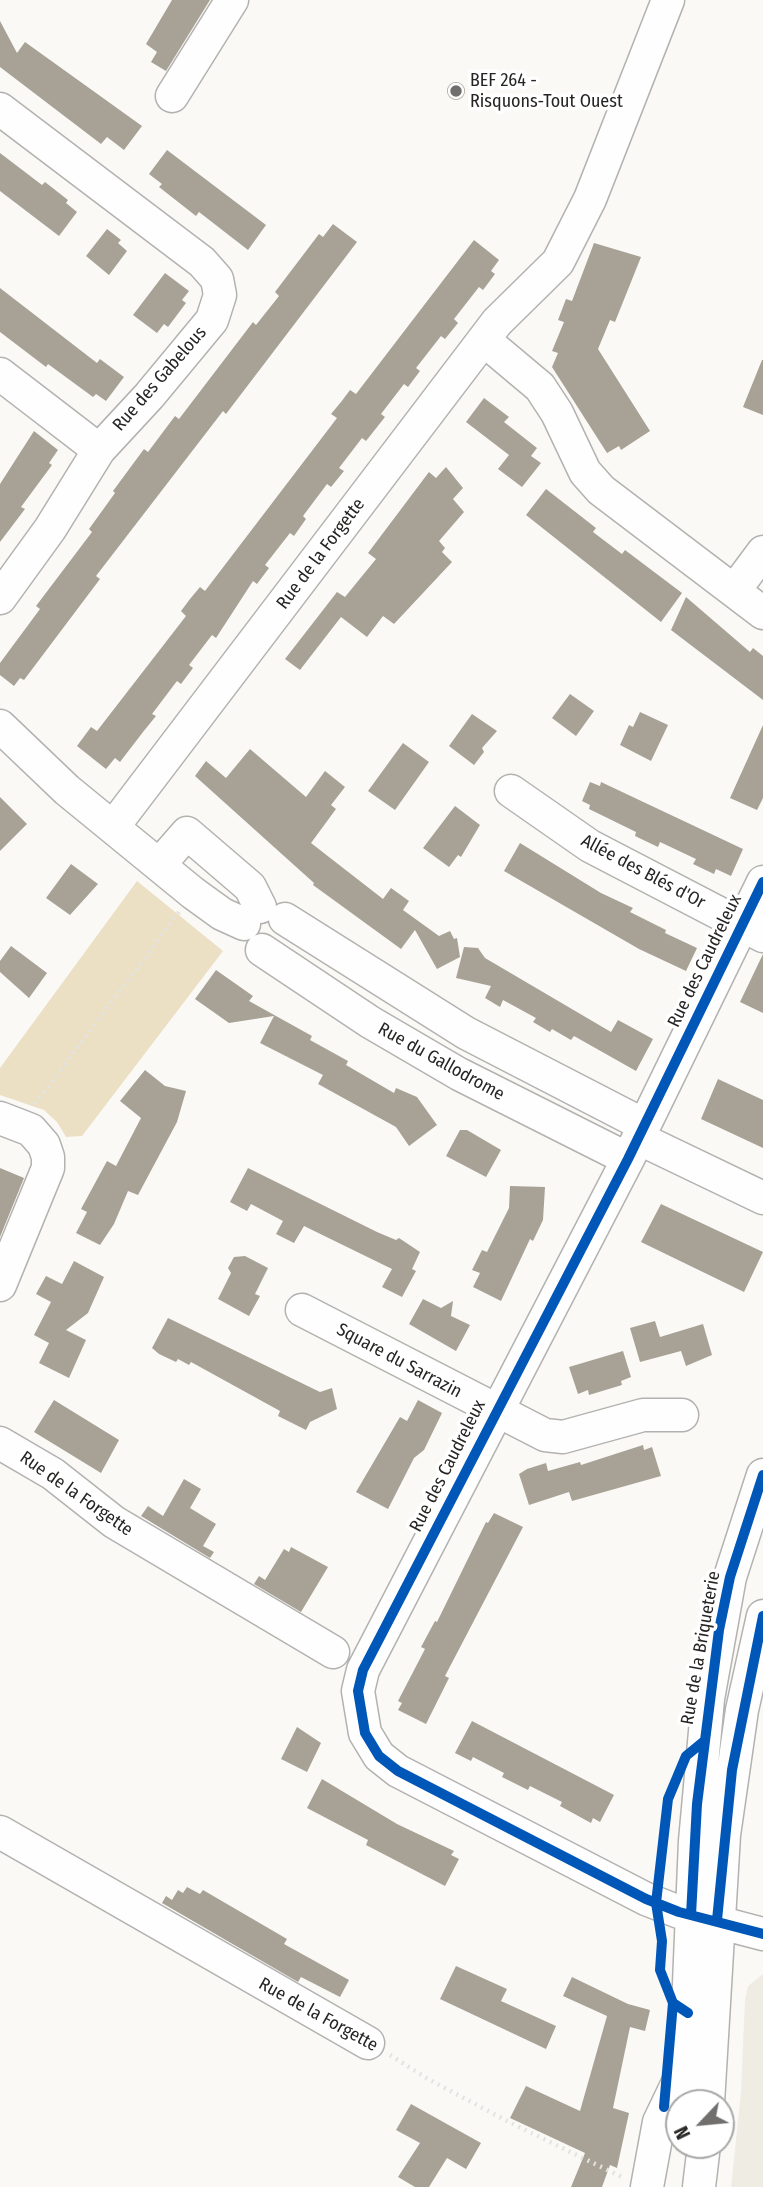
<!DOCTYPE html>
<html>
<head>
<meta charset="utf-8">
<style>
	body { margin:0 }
	#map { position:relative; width:763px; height:2187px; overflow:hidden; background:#fbf9f6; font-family:"Fira Sans Condensed",sans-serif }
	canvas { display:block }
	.north { position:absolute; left:665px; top:2089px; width:70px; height:70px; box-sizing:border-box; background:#fff; border:2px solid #a8a8a7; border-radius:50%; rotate:244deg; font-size:19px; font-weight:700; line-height:28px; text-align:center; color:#262524 }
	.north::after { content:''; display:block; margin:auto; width:24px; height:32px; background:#716f6e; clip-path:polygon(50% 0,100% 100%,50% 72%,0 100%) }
</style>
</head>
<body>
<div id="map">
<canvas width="763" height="2187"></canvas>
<div class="north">N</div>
</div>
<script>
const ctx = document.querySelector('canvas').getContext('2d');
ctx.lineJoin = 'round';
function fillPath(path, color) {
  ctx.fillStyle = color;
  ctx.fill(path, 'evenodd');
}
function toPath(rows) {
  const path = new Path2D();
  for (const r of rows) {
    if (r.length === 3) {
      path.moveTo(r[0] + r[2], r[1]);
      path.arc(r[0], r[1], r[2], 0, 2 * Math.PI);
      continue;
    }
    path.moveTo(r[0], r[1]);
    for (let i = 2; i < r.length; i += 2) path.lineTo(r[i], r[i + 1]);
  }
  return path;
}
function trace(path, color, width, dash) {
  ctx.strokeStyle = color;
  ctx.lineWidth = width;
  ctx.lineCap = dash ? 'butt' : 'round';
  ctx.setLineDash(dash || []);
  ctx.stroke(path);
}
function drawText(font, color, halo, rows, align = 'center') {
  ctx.font = font + ' "Fira Sans Condensed",sans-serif';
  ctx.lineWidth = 7;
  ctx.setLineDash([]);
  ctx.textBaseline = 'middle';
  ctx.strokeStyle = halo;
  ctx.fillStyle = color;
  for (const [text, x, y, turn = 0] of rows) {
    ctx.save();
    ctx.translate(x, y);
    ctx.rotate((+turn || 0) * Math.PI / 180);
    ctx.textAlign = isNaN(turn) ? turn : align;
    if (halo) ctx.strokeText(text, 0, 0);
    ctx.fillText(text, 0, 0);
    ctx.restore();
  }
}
const built = toPath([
	[763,1974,763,2187,731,2187,741,2092,745,1999,748,1986]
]);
const green = toPath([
	[137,881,223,951,82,1136,66,1137,57,1122,44,1110,0,1095,0,1068]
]);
const building = toPath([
	[172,0,210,0,166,71,151,62,157,52,146,44],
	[0,21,17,53,25,42,142,126,124,150,107,137,101,144,0,67],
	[456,91,9],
	[167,150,266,225,248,250,199,212,196,216,159,187,162,184,149,174],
	[0,153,42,185,45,182,68,200,66,203,77,212,59,236,0,191],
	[333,224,357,242,226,414,223,411,96,576,100,579,24,680,20,678,14,686,0,675,0,663,40,609,36,606,92,532,89,529,115,493,113,491,144,449,148,452,175,416,179,419,253,322,256,325,279,296,275,292,319,234,323,237],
	[107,229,121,240,118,243,127,251,109,275,86,256],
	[474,240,499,260,491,271,495,274,483,290,479,287,454,319,458,323,445,339,441,336,416,368,420,371,408,387,404,384,381,414,385,417,366,441,362,438,339,468,344,471,331,487,327,484,303,516,306,519,294,536,290,533,265,565,269,568,257,584,253,581,216,638,212,635,189,665,193,668,181,684,177,681,152,714,156,716,143,732,120,762,115,758,106,769,77,746,91,727,97,731,186,616,181,611,190,599,200,587,205,591,337,418,331,414,341,402,350,390,356,394],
	[594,243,641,257,615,322,610,320,598,349,650,431,621,450,619,446,607,453,552,367,558,353,552,351,564,322,558,320,566,299,572,301],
	[165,273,189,291,182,300,186,303,168,327,164,324,157,333,133,315],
	[0,288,97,363,100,359,124,377,106,401,96,394,93,397,48,364,46,367,0,332],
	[762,360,763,360,763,415,743,407],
	[484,398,509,417,504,422,537,448,531,456,541,463,522,487,498,469,509,455,466,422],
	[34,431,58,450,49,463,52,465,21,507,25,509,0,542,0,484],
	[446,467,463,488,453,499,464,512,439,541,445,548,442,552,452,562,394,624,383,616,367,637,341,617,300,670,285,659,337,592,345,597,376,559,368,553,429,472,436,478],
	[546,489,596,528,593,532,622,554,625,550,682,593,661,622,526,515],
	[686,597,750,652,753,648,763,656,763,700,671,630],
	[570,694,594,711,576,736,552,718],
	[640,712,668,725,651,761,620,745,629,725,633,727],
	[472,714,497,731,482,748,484,752,474,765,449,746],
	[763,725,763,798,757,810,730,798],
	[403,743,429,762,395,810,368,791],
	[250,749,306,797,325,771,345,787,331,805,336,809,311,843,383,899,391,888,409,901,403,910,439,936,450,931,454,939,457,938,460,957,437,969,415,930,401,949,313,885,314,883,195,776,206,761,226,778],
	[590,782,600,786,601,782,743,849,731,876,716,869,714,874,693,864,696,859,660,842,658,847,635,836,636,832,589,809,590,805,582,801],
	[0,797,27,824,0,851],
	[455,806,480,825,461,857,458,855,449,867,423,848],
	[520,843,601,893,633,908,630,912,666,930,665,933,697,948,686,971,639,949,504,871],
	[71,864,98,884,70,915,46,898],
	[11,946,47,973,29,998,0,972,0,961],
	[464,947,478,948,485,958,611,1032,618,1020,653,1039,636,1071,574,1036,571,1040,552,1029,550,1032,533,1022,536,1018,503,1000,500,1007,485,998,491,986,456,978],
	[763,954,763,1013,740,1002],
	[216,970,253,996,249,1001,312,1036,310,1040,348,1061,346,1065,394,1093,396,1088,417,1097,437,1125,409,1146,396,1127,318,1084,323,1075,260,1043,274,1016,229,1023,195,999],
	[145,1070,165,1086,186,1091,177,1122,138,1195,128,1191,114,1224,100,1245,76,1233,87,1212,81,1209,107,1161,116,1166,141,1118,120,1101],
	[718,1079,763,1100,763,1148,701,1119],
	[460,1130,467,1130,501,1150,486,1177,446,1156],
	[0,1168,24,1178,0,1237],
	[248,1168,377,1232,396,1240,399,1238,420,1252,412,1269,416,1271,402,1297,382,1287,392,1269,304,1226,294,1243,276,1234,283,1221,251,1204,247,1211,230,1202],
	[510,1186,545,1187,543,1220,533,1241,530,1239,501,1301,473,1287,480,1273,472,1270,482,1250,487,1252,509,1208],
	[661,1204,763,1252,744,1292,641,1242],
	[245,1256,268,1268,255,1294,260,1296,249,1316,218,1299,231,1273,228,1268,234,1257],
	[74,1261,104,1277,88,1313,66,1330,86,1340,69,1378,39,1363,49,1343,34,1335,51,1302,36,1294,46,1276,62,1284],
	[423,1299,441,1308,453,1301,451,1316,470,1325,456,1351,409,1324],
	[168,1318,320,1392,332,1388,337,1409,310,1422,306,1430,278,1416,280,1411,191,1362,189,1365,178,1359,176,1362,159,1354,152,1348],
	[655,1321,660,1337,703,1324,712,1355,686,1366,681,1351,640,1362,630,1328],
	[623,1351,631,1377,621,1381,622,1385,589,1395,588,1390,578,1394,569,1367],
	[54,1400,119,1440,101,1473,34,1432],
	[418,1400,442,1413,424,1450,414,1458,388,1509,356,1492,400,1417,407,1421],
	[643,1445,644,1450,652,1447,661,1476,572,1501,569,1492,529,1505,519,1474,527,1469,546,1463,548,1471,580,1462,581,1465],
	[184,1479,201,1489,190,1508,216,1524,203,1546,214,1552,210,1558,141,1516,148,1506,163,1516],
	[494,1513,523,1527,445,1676,449,1678,426,1724,398,1710,402,1703,398,1701,425,1649,421,1647,435,1621,437,1622,486,1522,488,1523],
	[291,1547,328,1567,301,1612,254,1584,259,1576,265,1580,284,1549,289,1552],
	[472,1721,614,1795,600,1822,593,1818,591,1823,560,1806,562,1802,530,1786,528,1790,502,1777,504,1773,473,1757,471,1761,455,1753],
	[297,1727,321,1743,307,1772,281,1759],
	[322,1779,397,1824,454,1851,451,1855,459,1859,445,1886,366,1845,368,1840,307,1808],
	[187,1887,200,1894,203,1890,287,1939,284,1944,349,1980,340,1997,301,1977,298,1982,162,1903,166,1896,172,1900,178,1890,183,1893],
	[456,1966,507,1989,501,2001,556,2026,546,2049,440,1999],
	[572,1977,628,2004,650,2010,645,2031,630,2027,613,2108,629,2113,617,2168,610,2165,602,2187,571,2187,585,2153,510,2118,526,2086,580,2111,607,2016,563,1996],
	[411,2104,481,2143,466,2169,447,2158,429,2187,415,2187,398,2177,420,2143,396,2130]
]);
const path = toPath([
	[35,1104,179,912],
	[390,2055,428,2079,509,2122,624,2178]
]);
const minor = toPath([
	[172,96,232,0],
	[0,109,202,262,217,279,220,295,212,320,149,396,99,450,50,529,0,598],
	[484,340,540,387,557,413,585,472,601,490,763,613],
	[0,374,99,450],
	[734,591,763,552],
	[0,726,67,790,193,893,222,914,244,924],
	[511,791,590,846,763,936],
	[113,827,497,322,558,262,590,199,668,0],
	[159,865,187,833,250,887,260,907],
	[763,882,628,1159,363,1670,358,1691,365,1733,379,1756,398,1771,646,1899,679,1912,763,1934],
	[285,919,466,1033,644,1125],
	[262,950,370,1022,459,1074,628,1159],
	[0,1118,31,1130,44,1145,48,1157,48,1168,0,1285],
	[638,1138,763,1198],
	[302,1310,545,1435,563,1437,643,1415,682,1415],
	[0,1443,53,1474,114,1522,333,1652],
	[0,1832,368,2043],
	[684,2103,695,1841,708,1699,730,1577,763,1475],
	[708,2103,724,1835,742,1710,763,1616],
	[647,2187,659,2122,683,2072],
	[699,2187,704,2145]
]);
const cycleway = toPath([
	[763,882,628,1159,363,1670,358,1691,365,1733,379,1756,398,1771,646,1899,679,1912,763,1934],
	[691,1915,697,1804,719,1630,730,1577,763,1475],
	[717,1920,732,1770,763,1616],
	[688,2013,673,2003,660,1970,662,1941,656,1903,668,1799,686,1756,703,1742],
	[664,2107,673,2003]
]);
const markers = [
	[456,91,7,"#716f6e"]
];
const poiNames = [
	["BEF 264 -",470,81],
	["Risquons-Tout Ouest",470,102]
];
const streetNames = [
	["Rue des Gabelous",160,379,-49],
	["Rue de la Forgette",321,554,-53],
	["Allée des Blés d'Or",643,872,28],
	["Rue des Caudreleux",705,961,-64],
	["Rue du Gallodrome",441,1062,29],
	["Square du Sarrazin",399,1361,28],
	["Rue des Caudreleux",448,1466,-63],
	["Rue de la Forgette",76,1494,35],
	["Rue de la Briqueterie",701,1648,-80],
	["Rue de la Forgette",318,2015,29]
];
fillPath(built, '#efece4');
fillPath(green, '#ebdfc4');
fillPath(building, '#a7a295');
trace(minor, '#b3b2b0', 35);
trace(path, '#e3e3e2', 4.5, [2, 5]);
trace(minor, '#fefefe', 32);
trace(cycleway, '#0057b8', 10);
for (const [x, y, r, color] of markers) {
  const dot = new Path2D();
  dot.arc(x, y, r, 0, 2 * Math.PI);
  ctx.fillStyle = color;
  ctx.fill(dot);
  trace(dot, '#fff', 2.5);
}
drawText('18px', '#262524', '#fff', poiNames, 'left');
drawText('18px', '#262524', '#fff', streetNames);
</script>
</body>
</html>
